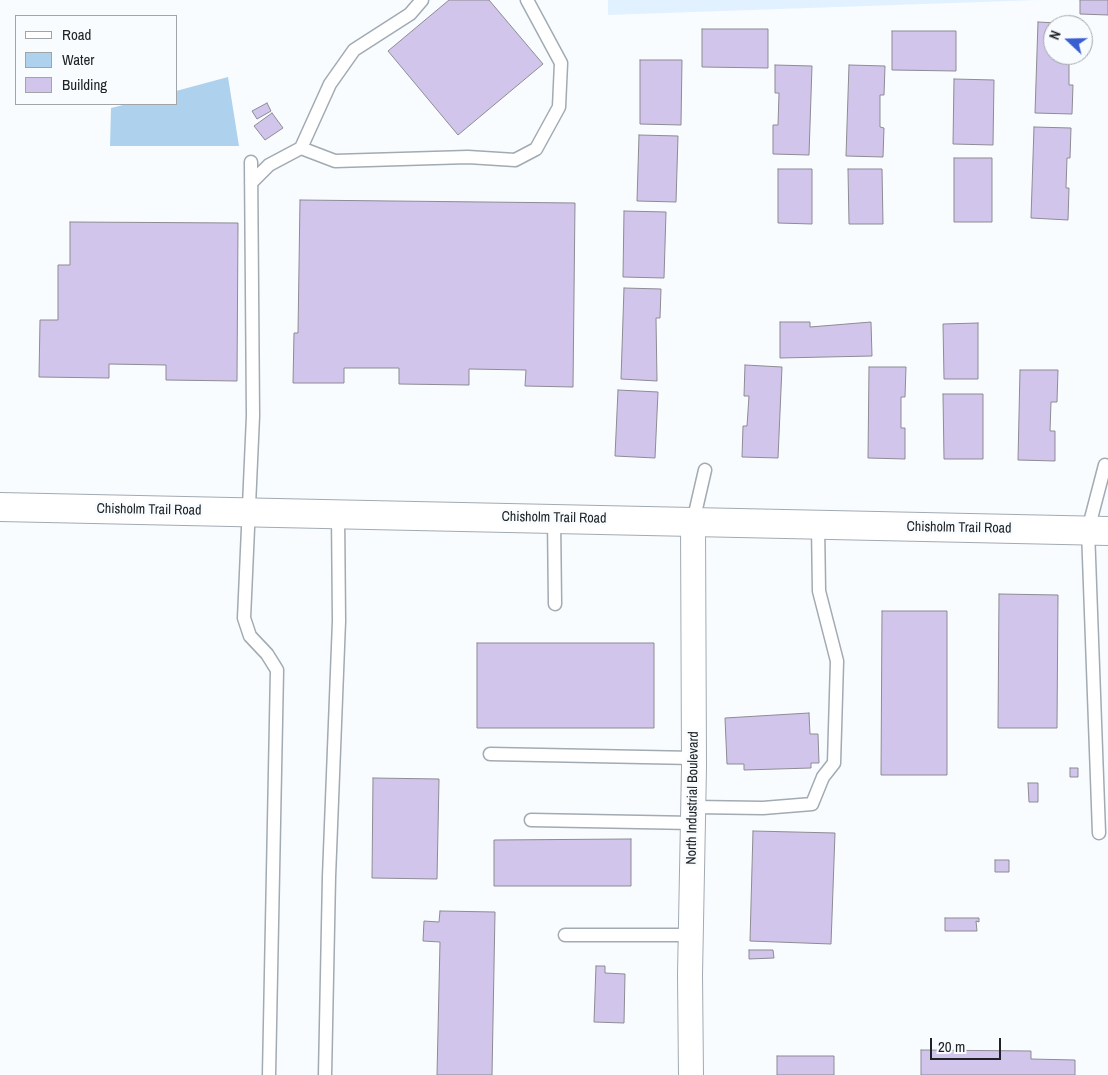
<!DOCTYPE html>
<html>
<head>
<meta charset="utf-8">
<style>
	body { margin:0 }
	#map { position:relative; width:1108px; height:1075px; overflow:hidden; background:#f8fcff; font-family:"Archivo Narrow",sans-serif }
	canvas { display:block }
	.legend { position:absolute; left:15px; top:15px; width:162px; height:90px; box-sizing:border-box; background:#f8fcff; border:1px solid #a2a5a8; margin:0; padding:6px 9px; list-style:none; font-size:15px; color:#202326 }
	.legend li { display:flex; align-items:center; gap:10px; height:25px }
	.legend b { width:25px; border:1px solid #a2a5a8 }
	.north { position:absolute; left:1043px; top:15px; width:50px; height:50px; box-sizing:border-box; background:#f8fcff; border:1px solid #a2a5a8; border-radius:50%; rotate:291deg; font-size:14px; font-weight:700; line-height:20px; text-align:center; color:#202326 }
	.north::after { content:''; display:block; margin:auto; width:18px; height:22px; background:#3a5fd0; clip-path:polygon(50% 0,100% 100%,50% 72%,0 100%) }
	.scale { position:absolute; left:930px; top:1038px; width:71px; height:22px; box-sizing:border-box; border:2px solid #202326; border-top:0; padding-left:6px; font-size:15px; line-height:18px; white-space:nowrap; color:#202326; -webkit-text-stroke:4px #f8fcff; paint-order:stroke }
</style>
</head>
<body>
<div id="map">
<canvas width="1108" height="1075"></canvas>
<ul class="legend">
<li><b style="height:6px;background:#fff"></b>Road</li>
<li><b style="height:14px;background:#aed2ed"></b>Water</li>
<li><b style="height:14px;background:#d1c5eb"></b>Building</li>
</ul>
<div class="north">N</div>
<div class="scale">20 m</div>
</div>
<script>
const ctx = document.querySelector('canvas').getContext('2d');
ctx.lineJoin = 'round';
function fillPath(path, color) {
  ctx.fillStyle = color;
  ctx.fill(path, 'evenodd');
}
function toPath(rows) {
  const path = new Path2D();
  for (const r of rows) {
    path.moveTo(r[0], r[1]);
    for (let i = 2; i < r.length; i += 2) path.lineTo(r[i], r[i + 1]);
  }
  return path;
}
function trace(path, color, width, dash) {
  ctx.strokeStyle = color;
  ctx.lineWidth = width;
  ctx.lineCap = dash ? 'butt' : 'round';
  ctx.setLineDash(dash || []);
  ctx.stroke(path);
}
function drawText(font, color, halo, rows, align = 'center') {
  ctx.font = font + ' "Archivo Narrow",sans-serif';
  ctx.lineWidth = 5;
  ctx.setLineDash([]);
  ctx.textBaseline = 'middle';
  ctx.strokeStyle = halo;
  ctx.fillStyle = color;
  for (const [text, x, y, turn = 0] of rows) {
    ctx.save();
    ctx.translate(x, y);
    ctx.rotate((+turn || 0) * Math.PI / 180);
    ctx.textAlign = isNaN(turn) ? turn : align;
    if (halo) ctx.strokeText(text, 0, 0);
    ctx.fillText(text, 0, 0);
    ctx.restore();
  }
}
const built = toPath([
	[608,0,1039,0,608,15]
]);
const water = toPath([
	[228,77,239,146,110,146,111,108,127,104,176,104,176,91]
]);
const building = toPath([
	[449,0,489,0,543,64,458,135,388,51,449,0],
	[1080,0,1108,0,1108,15,1080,14,1080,0],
	[1038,22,1075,24,1053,25,1053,55,1069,55,1069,85,1073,85,1072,114,1035,113,1038,22],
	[702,29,768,29,768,68,702,67,702,29],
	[892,31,956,31,956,71,892,70,892,31],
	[640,60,682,60,681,125,640,124,640,60],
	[775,65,812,66,809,155,773,154,773,125,778,125,779,93,775,93,775,65],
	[849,65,885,66,884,95,880,95,880,127,884,128,883,157,846,156,849,65],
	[954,79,994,80,993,145,953,144,954,79],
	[267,103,271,111,257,119,252,111,267,103],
	[272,113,283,128,265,140,254,126,272,113],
	[1034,127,1071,128,1070,158,1067,158,1066,188,1069,188,1068,220,1031,218,1034,127],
	[639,135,678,136,676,202,637,201,639,135],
	[954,158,992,158,992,222,954,222,954,158],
	[778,169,812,169,812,224,778,223,778,169],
	[848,169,882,169,883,224,849,224,848,169],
	[300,200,575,203,573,387,525,386,526,370,469,369,469,385,399,384,399,368,344,368,344,383,293,383,294,333,298,333,300,200],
	[624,211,666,212,664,278,623,277,624,211],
	[70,222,238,223,237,381,166,380,166,365,109,364,109,378,39,377,40,320,58,320,58,265,70,265,70,222],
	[624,288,661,289,660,318,656,318,657,381,621,379,624,288],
	[780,322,810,322,810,327,871,322,872,356,780,358,780,322],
	[978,323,978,379,944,379,943,324,978,323],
	[745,365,782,367,778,458,742,457,743,426,747,426,749,396,744,396,745,365],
	[869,367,906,367,905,397,901,397,901,428,905,428,905,459,868,458,869,367],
	[1020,370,1058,370,1057,402,1051,402,1050,431,1055,431,1055,461,1018,460,1020,370],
	[618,390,658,392,655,458,615,456,618,390],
	[943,394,983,394,983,459,944,459,943,394],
	[999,594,1058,595,1057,728,998,728,999,594],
	[882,611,947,611,947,775,881,775,882,611],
	[477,643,654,643,654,728,477,728,477,643],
	[809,713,810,734,818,734,819,763,811,763,811,768,744,770,744,764,727,764,725,718,809,713],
	[1070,768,1078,768,1078,777,1070,777,1070,768],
	[373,778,439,779,437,879,372,878,373,778],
	[1028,783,1038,783,1038,802,1029,802,1028,783],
	[753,831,835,833,831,944,750,941,753,831],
	[631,839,631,886,494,886,494,840,631,839],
	[995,860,1009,860,1009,872,995,872,995,860],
	[440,911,495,912,492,1075,437,1075,440,942,423,941,424,921,439,922,440,911],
	[945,918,979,918,979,922,976,921,977,931,945,931,945,918],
	[749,950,773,950,774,958,749,959,749,950],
	[596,966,605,966,605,973,625,974,624,1023,594,1022,596,966],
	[921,1050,1031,1051,1031,1059,1075,1060,1075,1075,921,1075,921,1050],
	[777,1056,834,1056,834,1075,777,1075,777,1056]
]);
const service = toPath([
	[301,148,335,161,468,157,515,160,536,149,559,107,561,63,527,0],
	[251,162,253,416,244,618,250,636,267,654,277,670,269,1075],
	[251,183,269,165,301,148,330,84,354,50,410,14,422,0],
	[554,518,555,604],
	[693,522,705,470],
	[490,754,694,758],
	[694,807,763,808,812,804,823,777,834,763,837,661,819,591,818,525],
	[531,820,693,823],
	[1099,833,1088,530,1105,465],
	[565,935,691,935],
	[325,1075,329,877,339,621,338,513]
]);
const minor = toPath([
	[691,1075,690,975,694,767,693,522]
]);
const tertiary = toPath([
	[0,507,1108,531]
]);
const streetNames = [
	["Chisholm Trail Road",149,510,1],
	["Chisholm Trail Road",554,518,1],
	["Chisholm Trail Road",959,528,1],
	["North Industrial Boulevard",693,798,-89]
];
fillPath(built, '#e2f1ff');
fillPath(water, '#aed2ed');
fillPath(building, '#d1c5eb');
trace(building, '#8d8b94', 1);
trace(service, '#a2aab2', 15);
trace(minor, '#a2aab2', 26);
trace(tertiary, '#a2aab2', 30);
trace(service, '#fff', 12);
trace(minor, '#fff', 24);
trace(tertiary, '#fff', 28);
drawText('14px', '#202326', '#f8fcff', streetNames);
</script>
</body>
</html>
